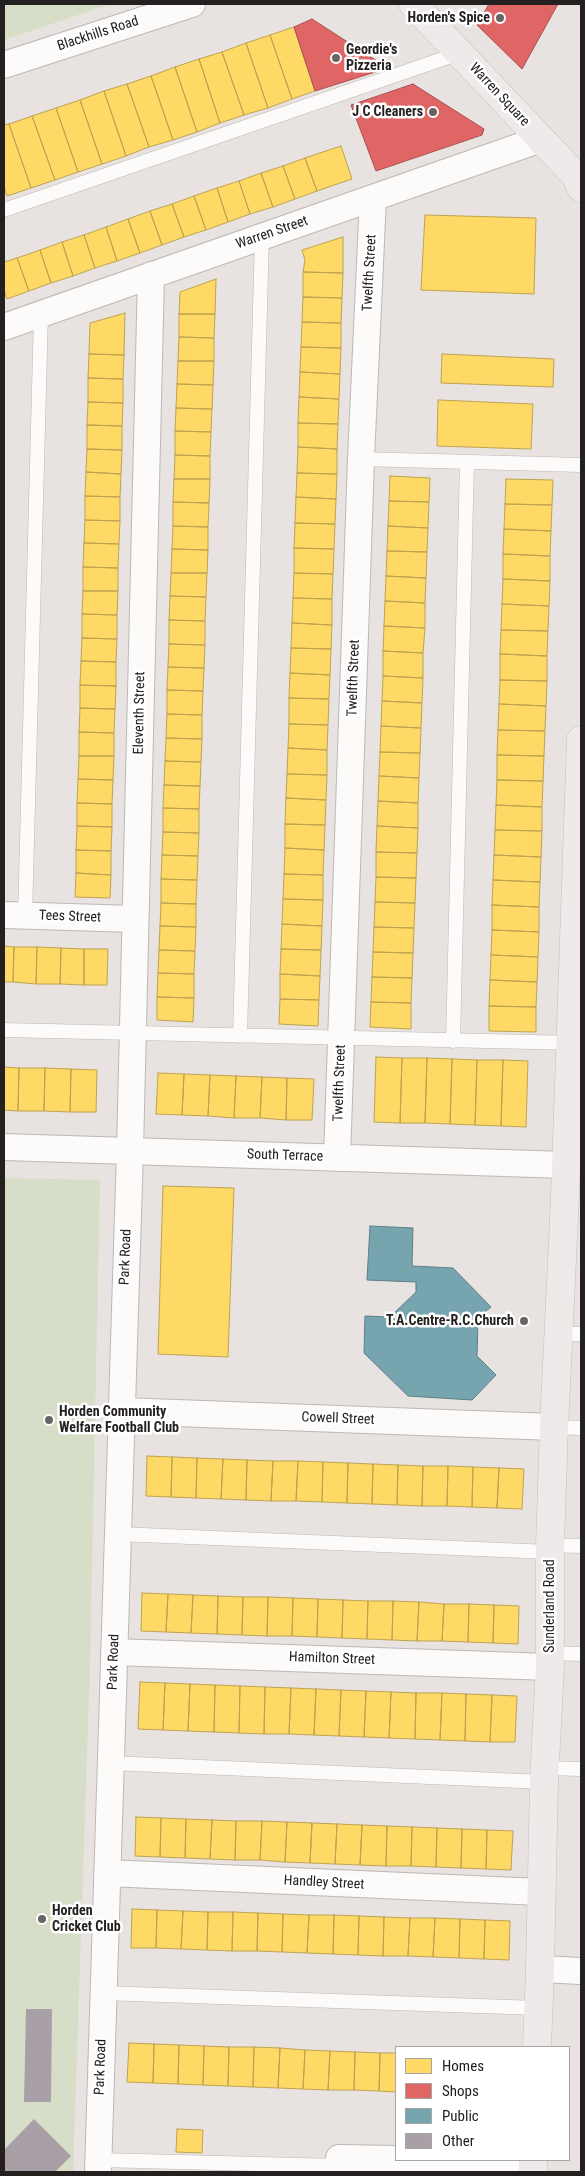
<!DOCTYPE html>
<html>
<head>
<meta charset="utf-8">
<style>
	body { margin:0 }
	#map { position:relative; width:585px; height:2176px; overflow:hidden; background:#e8e3e0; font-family:"Roboto Condensed",sans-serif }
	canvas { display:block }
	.frame { position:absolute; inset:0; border:5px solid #23201f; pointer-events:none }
	.legend { position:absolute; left:395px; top:2046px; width:175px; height:115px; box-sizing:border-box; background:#fff; border:1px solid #a7a6a5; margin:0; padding:6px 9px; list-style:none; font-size:15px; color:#23201f }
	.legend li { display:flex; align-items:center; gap:10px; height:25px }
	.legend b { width:25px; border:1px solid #a7a6a5 }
</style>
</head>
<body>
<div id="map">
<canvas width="585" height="2176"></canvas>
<div class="frame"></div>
<ul class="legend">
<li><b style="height:14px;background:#ffd966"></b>Homes</li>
<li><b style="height:14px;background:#e06666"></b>Shops</li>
<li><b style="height:14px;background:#76a5af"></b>Public</li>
<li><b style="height:14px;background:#a9a0a7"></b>Other</li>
</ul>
</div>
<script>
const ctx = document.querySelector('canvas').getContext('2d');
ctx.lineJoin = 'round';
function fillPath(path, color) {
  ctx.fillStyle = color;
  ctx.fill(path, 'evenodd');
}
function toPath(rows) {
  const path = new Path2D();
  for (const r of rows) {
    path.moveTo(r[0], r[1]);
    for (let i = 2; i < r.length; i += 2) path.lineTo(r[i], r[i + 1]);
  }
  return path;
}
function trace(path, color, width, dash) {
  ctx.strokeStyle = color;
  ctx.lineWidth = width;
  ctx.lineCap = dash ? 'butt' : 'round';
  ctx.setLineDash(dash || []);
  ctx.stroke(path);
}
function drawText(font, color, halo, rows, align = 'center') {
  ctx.font = font + ' "Roboto Condensed",sans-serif';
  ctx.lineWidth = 5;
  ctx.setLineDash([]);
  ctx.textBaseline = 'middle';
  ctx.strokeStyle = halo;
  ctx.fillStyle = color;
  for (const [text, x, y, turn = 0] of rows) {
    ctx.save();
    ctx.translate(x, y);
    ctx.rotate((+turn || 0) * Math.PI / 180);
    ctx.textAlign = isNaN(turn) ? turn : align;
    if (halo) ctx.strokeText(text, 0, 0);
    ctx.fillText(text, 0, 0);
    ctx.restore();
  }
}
const green = toPath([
	[4,4,111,4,4,40],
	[4,1178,100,1180,90,1665,73,2172,4,2172]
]);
const homes = toPath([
	[294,27,315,91,292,99,270,35,294,27],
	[270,35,292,99,268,108,246,43,270,35],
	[246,43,268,108,244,115,222,52,246,43],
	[222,52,244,115,220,123,199,59,222,52],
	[199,59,220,123,197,132,175,67,199,59],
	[175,67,197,132,173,140,151,76,175,67],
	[151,76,173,140,149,147,127,84,151,76],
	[127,84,149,147,126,156,104,91,127,84],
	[104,91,126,156,102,164,80,100,104,91],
	[80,100,102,164,78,172,56,108,80,100],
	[56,108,78,172,55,180,32,116,56,108],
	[32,116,55,180,31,188,9,124,32,116],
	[9,124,31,188,7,196,4,186,4,125,9,124],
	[341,146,352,179,317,191,305,158,341,146],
	[305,158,317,191,295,199,283,166,305,158],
	[283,166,295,199,273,207,261,173,283,166],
	[261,173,273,207,250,214,239,181,261,173],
	[239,181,250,214,228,222,217,188,239,181],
	[217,188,228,222,206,230,194,196,217,188],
	[194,196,206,230,184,237,172,204,194,196],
	[172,204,184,237,162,245,150,211,172,204],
	[150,211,162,245,140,253,128,219,150,211],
	[425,215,536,218,534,294,421,290,425,215],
	[128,219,140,253,117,261,106,227,128,219],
	[106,227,117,261,95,268,84,235,106,227],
	[84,235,95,268,73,276,62,242,84,235],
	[343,237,343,273,303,272,305,260,302,250,343,237],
	[62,242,73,276,51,283,40,250,62,242],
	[40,250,51,283,29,291,17,258,40,250],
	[17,258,29,291,7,299,4,290,4,262,17,258],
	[303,272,343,273,342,298,303,297,303,272],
	[216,279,215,314,179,314,180,292,216,279],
	[303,297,342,298,341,323,302,322,303,297],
	[125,313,124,355,89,354,90,323,125,313],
	[179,314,215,314,214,338,179,337,179,314],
	[302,322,341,323,341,348,301,347,302,322],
	[179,337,214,338,214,361,178,361,179,337],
	[301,347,341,348,340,374,300,372,301,347],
	[89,354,124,355,123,379,88,378,89,354],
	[442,354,554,359,553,387,441,383,442,354],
	[178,361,214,361,213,385,177,384,178,361],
	[300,372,340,374,339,399,299,397,300,372],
	[88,378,123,379,123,403,88,402,88,378],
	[177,384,213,385,212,409,176,408,177,384],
	[299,397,339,399,338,424,298,423,299,397],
	[438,400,533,404,531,449,437,446,438,400],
	[88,402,123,403,122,426,87,425,88,402],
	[176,408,212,409,211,432,175,431,176,408],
	[298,423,338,424,337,449,298,447,298,423],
	[87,425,122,426,122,450,87,449,87,425],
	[175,431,211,432,210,456,175,455,175,431],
	[298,447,337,449,337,474,297,473,298,447],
	[87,449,122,450,121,474,86,472,87,449],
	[175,455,210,456,210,479,174,479,175,455],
	[86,472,121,474,120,497,85,496,86,472],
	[297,473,337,474,336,499,296,497,297,473],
	[390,476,430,478,429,502,389,501,390,476],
	[174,479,210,479,209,503,173,502,174,479],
	[506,479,553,480,552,505,505,504,506,479],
	[85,496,120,497,120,521,85,520,85,496],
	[296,497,336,499,335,524,295,523,296,497],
	[389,501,429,502,428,528,388,526,389,501],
	[173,502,209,503,208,527,173,526,173,502],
	[505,504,552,505,551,531,504,529,505,504],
	[85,520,120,521,119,544,84,543,85,520],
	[295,523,335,524,334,549,294,548,295,523],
	[173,526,208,527,208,550,172,549,173,526],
	[388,526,428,528,427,552,387,551,388,526],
	[504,529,551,531,550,556,503,554,504,529],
	[84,543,119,544,118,568,83,567,84,543],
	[294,548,334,549,333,574,294,573,294,548],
	[172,549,208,550,207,573,171,573,172,549],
	[387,551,427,552,426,578,386,576,387,551],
	[503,554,550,556,550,581,503,579,503,554],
	[83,567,118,568,118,591,83,591,83,567],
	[171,573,207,573,206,597,170,596,171,573],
	[294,573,333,574,332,599,293,598,294,573],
	[386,576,426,578,425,603,385,601,386,576],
	[503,579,550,581,549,606,502,604,503,579],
	[83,591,118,591,117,615,82,614,83,591],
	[170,596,206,597,205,621,169,620,170,596],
	[293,598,332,599,332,625,292,623,293,598],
	[385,601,425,603,425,628,384,626,385,601],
	[502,604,549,606,548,631,501,630,502,604],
	[82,614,117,615,117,639,82,638,82,614],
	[169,620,205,621,205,645,169,644,169,620],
	[292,623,332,625,331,649,291,648,292,623],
	[384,626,425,628,423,653,383,651,384,626],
	[501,630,548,631,547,656,500,654,501,630],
	[82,638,117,639,116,662,81,661,82,638],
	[169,644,205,645,204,668,168,667,169,644],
	[291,648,331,649,330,675,290,673,291,648],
	[383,651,423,653,423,678,383,676,383,651],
	[500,654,547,656,547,681,500,680,500,654],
	[81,661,116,662,116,686,80,685,81,661],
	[168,667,204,668,203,691,167,690,168,667],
	[290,673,330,675,329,699,289,698,290,673],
	[383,676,423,678,422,703,382,701,383,676],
	[500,680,547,681,546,706,499,704,500,680],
	[80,685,116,686,115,709,80,708,80,685],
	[167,690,203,691,202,715,167,714,167,690],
	[289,698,329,699,328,725,289,724,289,698],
	[382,701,422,703,421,728,381,726,382,701],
	[499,704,546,706,545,731,498,730,499,704],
	[80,708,115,709,114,733,79,732,80,708],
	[167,714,202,715,202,739,166,738,167,714],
	[289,724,328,725,327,750,288,748,289,724],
	[381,726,421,728,420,753,380,752,381,726],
	[498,730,545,731,544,756,497,755,498,730],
	[79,732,114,733,114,756,79,756,79,732],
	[166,738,202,739,201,762,165,761,166,738],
	[288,748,327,750,327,775,287,774,288,748],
	[380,752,420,753,419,778,379,776,380,752],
	[497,755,544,756,543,781,497,780,497,755],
	[79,756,114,756,113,780,78,779,79,756],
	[165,761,201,762,200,786,164,785,165,761],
	[287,774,327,775,326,800,286,798,287,774],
	[379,776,419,778,418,803,378,801,379,776],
	[78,779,113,780,112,804,77,803,78,779],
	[497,780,543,781,542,807,496,805,497,780],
	[164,785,200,786,199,809,163,808,164,785],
	[286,798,326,800,325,825,285,824,286,798],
	[378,801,418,803,418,828,377,826,378,801],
	[77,803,112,804,112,827,77,826,77,803],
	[496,805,542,807,542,831,495,830,496,805],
	[163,808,199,809,199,833,163,832,163,808],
	[285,824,325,825,324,850,285,848,285,824],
	[77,826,112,827,111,851,76,850,77,826],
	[377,826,418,828,417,853,376,852,377,826],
	[495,830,542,831,541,857,494,855,495,830],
	[163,832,199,833,198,856,162,855,163,832],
	[285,848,324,850,323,875,284,874,285,848],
	[76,850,111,851,111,875,76,873,76,850],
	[376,852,417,853,416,878,376,877,376,852],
	[162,855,198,856,197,880,161,879,162,855],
	[494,855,541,857,540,882,493,880,494,855],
	[76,873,111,875,110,898,75,897,76,873],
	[284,874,323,875,323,900,283,899,284,874],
	[376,877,416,878,415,903,375,902,376,877],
	[161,879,197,880,196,904,161,903,161,879],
	[493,880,540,882,539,907,492,905,493,880],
	[283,899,323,900,322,926,282,924,283,899],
	[375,902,415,903,414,928,374,927,375,902],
	[161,903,196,904,196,927,160,926,161,903],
	[492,905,539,907,539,932,492,930,492,905],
	[282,924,322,926,321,950,281,949,282,924],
	[160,926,196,927,195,951,159,950,160,926],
	[374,927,414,928,413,953,373,952,374,927],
	[492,930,539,932,538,957,491,955,492,930],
	[4,946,14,947,13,982,4,982,4,946],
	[14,947,37,947,36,984,13,982,14,947],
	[37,947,61,948,60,984,36,984,37,947],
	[61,948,84,949,84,985,60,984,61,948],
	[84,949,108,949,107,985,84,985,84,949],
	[281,949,321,950,320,976,280,974,281,949],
	[159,950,195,951,194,974,158,973,159,950],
	[373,952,413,953,412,978,372,977,373,952],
	[491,955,538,957,537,982,490,980,491,955],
	[158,973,194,974,194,998,157,997,158,973],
	[280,974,320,976,319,1000,280,999,280,974],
	[372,977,412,978,411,1003,371,1002,372,977],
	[490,980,537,982,536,1007,489,1006,490,980],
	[157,997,194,998,193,1022,157,1020,157,997],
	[280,999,319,1000,318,1026,279,1024,280,999],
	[371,1002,411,1003,411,1029,370,1027,371,1002],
	[489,1006,536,1007,536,1032,489,1031,489,1006],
	[376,1057,402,1058,400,1123,374,1122,376,1057],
	[402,1058,427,1058,425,1123,400,1123,402,1058],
	[427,1058,452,1059,450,1124,425,1123,427,1058],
	[452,1059,477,1060,475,1125,450,1124,452,1059],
	[477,1060,503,1060,501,1126,475,1125,477,1060],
	[503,1060,528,1061,526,1127,501,1126,503,1060],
	[4,1067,19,1068,18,1111,4,1110,4,1067],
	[19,1068,45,1068,44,1111,18,1111,19,1068],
	[45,1068,71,1069,70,1112,44,1111,45,1068],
	[71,1069,97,1070,96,1112,70,1112,71,1069],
	[158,1073,184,1074,182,1115,156,1114,158,1073],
	[184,1074,210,1075,208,1116,182,1115,184,1074],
	[210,1075,236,1076,234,1118,208,1116,210,1075],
	[236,1076,262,1077,260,1118,234,1118,236,1076],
	[262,1077,287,1078,286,1120,260,1118,262,1077],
	[287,1078,314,1079,312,1120,286,1120,287,1078],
	[163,1186,234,1188,228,1357,158,1354,163,1186],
	[147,1456,172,1457,171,1497,146,1496,147,1456],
	[172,1457,197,1458,196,1498,171,1497,172,1457],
	[197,1458,223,1459,221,1499,196,1498,197,1458],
	[223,1459,247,1460,246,1500,221,1499,223,1459],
	[247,1460,273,1461,271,1501,246,1500,247,1460],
	[273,1461,298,1461,296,1501,271,1501,273,1461],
	[298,1461,323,1462,322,1502,296,1501,298,1461],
	[323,1462,348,1463,347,1503,322,1502,323,1462],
	[348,1463,373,1464,372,1504,347,1503,348,1463],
	[373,1464,398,1465,397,1505,372,1504,373,1464],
	[398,1465,423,1466,422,1506,397,1505,398,1465],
	[423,1466,448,1466,447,1506,422,1506,423,1466],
	[448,1466,473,1467,472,1507,447,1506,448,1466],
	[473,1467,499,1468,497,1508,472,1507,473,1467],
	[499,1468,524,1469,522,1509,497,1508,499,1468],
	[142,1593,168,1594,166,1632,141,1631,142,1593],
	[168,1594,193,1595,191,1633,166,1632,168,1594],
	[193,1595,218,1596,217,1634,191,1633,193,1595],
	[218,1596,243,1597,242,1635,217,1634,218,1596],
	[243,1597,268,1597,267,1636,242,1635,243,1597],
	[268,1597,293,1598,292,1636,267,1636,268,1597],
	[293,1598,318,1599,317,1637,292,1636,293,1598],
	[318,1599,343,1600,342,1638,317,1637,318,1599],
	[343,1600,368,1601,367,1639,342,1638,343,1600],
	[368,1601,393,1601,392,1640,367,1639,368,1601],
	[393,1601,419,1602,417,1641,392,1640,393,1601],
	[419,1602,444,1604,442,1641,417,1641,419,1602],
	[444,1604,469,1604,468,1642,442,1641,444,1604],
	[469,1604,494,1605,493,1643,468,1642,469,1604],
	[494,1605,519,1606,518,1644,493,1643,494,1605],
	[140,1682,165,1683,163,1730,138,1729,140,1682],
	[165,1683,190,1684,188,1731,163,1730,165,1683],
	[190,1684,215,1685,214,1732,188,1731,190,1684],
	[215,1685,240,1686,239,1733,214,1732,215,1685],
	[240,1686,265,1687,264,1734,239,1733,240,1686],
	[265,1687,291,1688,289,1734,264,1734,265,1687],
	[291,1688,316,1689,314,1735,289,1734,291,1688],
	[316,1689,341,1690,339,1736,314,1735,316,1689],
	[341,1690,366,1691,364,1737,339,1736,341,1690],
	[366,1691,391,1692,389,1738,364,1737,366,1691],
	[391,1692,416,1693,415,1739,389,1738,391,1692],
	[416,1693,442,1693,440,1740,415,1739,416,1693],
	[442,1693,466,1694,465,1741,440,1740,442,1693],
	[466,1694,492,1695,490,1742,465,1741,466,1694],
	[492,1695,517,1696,515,1742,490,1742,492,1695],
	[136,1817,161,1818,160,1857,135,1856,136,1817],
	[161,1818,186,1819,185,1858,160,1857,161,1818],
	[186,1819,212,1820,210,1859,185,1858,186,1819],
	[212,1820,236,1821,235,1860,210,1859,212,1820],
	[236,1821,262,1821,260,1860,235,1860,236,1821],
	[262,1821,287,1822,285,1862,260,1860,262,1821],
	[287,1822,312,1823,310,1863,285,1862,287,1822],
	[312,1823,337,1824,335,1864,310,1863,312,1823],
	[337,1824,362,1825,360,1865,335,1864,337,1824],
	[362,1825,387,1826,386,1866,360,1865,362,1825],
	[387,1826,412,1827,411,1866,386,1866,387,1826],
	[412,1827,437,1828,436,1867,411,1866,412,1827],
	[437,1828,462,1829,461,1868,436,1867,437,1828],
	[462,1829,487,1830,486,1869,461,1868,462,1829],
	[487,1830,513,1831,511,1870,486,1869,487,1830],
	[132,1909,157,1910,156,1948,131,1948,132,1909],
	[157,1910,183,1911,181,1949,156,1948,157,1910],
	[183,1911,208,1912,207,1950,181,1949,183,1911],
	[208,1912,233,1912,232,1951,207,1950,208,1912],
	[233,1912,258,1913,257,1951,232,1951,233,1912],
	[258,1913,283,1914,282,1952,257,1951,258,1913],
	[283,1914,309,1915,307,1953,282,1952,283,1914],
	[309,1915,334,1915,333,1954,307,1953,309,1915],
	[334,1915,359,1916,358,1955,333,1954,334,1915],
	[359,1916,384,1917,383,1956,358,1955,359,1916],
	[384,1917,410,1918,408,1956,383,1956,384,1917],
	[410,1918,435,1918,433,1957,408,1956,410,1918],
	[435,1918,460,1919,459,1958,433,1957,435,1918],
	[460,1919,485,1920,484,1959,459,1958,460,1919],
	[485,1920,510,1921,509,1960,484,1959,485,1920],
	[129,2043,154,2044,153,2083,127,2082,129,2043],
	[154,2044,179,2045,178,2084,153,2083,154,2044],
	[179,2045,204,2046,203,2085,178,2084,179,2045],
	[204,2046,229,2047,228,2086,203,2085,204,2046],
	[229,2047,254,2047,253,2087,228,2086,229,2047],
	[254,2047,280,2048,278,2088,253,2087,254,2047],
	[280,2048,305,2050,303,2089,278,2088,280,2048],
	[305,2050,330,2051,328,2090,303,2089,305,2050],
	[330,2051,355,2052,354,2090,328,2090,330,2051],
	[355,2052,380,2053,379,2091,354,2090,355,2052],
	[380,2053,396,2053,396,2092,379,2091,380,2053],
	[177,2129,203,2130,202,2153,176,2152,177,2129]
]);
const shops = toPath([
	[489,4,558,4,522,69,477,25,489,4],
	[312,19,388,68,315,91,294,27,312,19],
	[413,84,484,129,482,135,376,171,351,105,413,84]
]);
const public = toPath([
	[370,1226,413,1228,412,1266,453,1268,491,1307,478,1318,477,1356,496,1375,472,1400,408,1396,364,1353,365,1316,390,1317,416,1292,416,1282,367,1280,370,1226]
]);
const building = toPath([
	[26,2009,52,2009,51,2102,24,2102],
	[34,2119,71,2156,55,2172,4,2172,4,2150]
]);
const lane = toPath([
	[4,210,460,53],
	[361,459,581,465],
	[25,916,41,314],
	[4,1030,575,1043],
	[240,1036,262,236],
	[453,1041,467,462],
	[559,1334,581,1334],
	[554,1427,581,1428],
	[118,1534,550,1552],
	[550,1545,581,1546],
	[550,1653,581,1654],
	[110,1763,544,1782],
	[544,1768,581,1769],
	[103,1993,538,2008],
	[98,2160,339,2166]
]);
const street = toPath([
	[4,65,192,4],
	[4,327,541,139],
	[4,915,135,919],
	[4,1147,566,1165],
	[337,1158,361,459,373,198],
	[122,1411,554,1427],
	[114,1652,550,1667],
	[107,1873,541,1892],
	[540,1969,581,1971],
	[405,2160,533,2164],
	[98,2172,130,1151,151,275],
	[339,2172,339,2158,396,2159]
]);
const primary = toPath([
	[413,4,575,175,581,188],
	[537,2047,540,1969,544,1782,550,1667,550,1545,554,1427,565,1198,581,740],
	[533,2172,533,2160]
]);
const markers = [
	[500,18,5,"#686463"],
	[336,58,5,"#686463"],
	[433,112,5,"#686463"],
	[524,1321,5,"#686463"],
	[49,1420,5,"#686463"],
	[42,1919,5,"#686463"]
];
const poiNames = [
	["Horden's Spice",490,18],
	["Geordie's",346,50,"left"],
	["Pizzeria",346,66,"left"],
	["J C Cleaners",423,112],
	["T.A.Centre-R.C.Church",514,1321],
	["Horden Community",59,1412,"left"],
	["Welfare Football Club",59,1428,"left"],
	["Horden",52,1911,"left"],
	["Cricket Club",52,1927,"left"]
];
const streetNames = [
	["Blackhills Road",98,34,-18],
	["Warren Square",499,95,47],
	["Warren Street",272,233,-19],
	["Twelfth Street",370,273,-87],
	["Twelfth Street",354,678,-88],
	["Eleventh Street",140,713,-89],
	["Tees Street",70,917,2],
	["Twelfth Street",340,1083,-88],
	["South Terrace",285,1156,2],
	["Park Road",126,1257,-88],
	["Cowell Street",338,1419,2],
	["Sunderland Road",550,1606,-90],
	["Hamilton Street",332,1659,2],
	["Park Road",114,1662,-88],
	["Handley Street",324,1883,3],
	["Park Road",101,2067,-88]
];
fillPath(green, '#d6dec8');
fillPath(homes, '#ffd966');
trace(homes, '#bda251', 1);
fillPath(shops, '#e06666');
trace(shops, '#a75151', 1);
fillPath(public, '#76a5af');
trace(public, '#5d7d84', 1);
fillPath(building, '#a9a0a7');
trace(lane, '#bcb8b6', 15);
trace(street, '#bcb8b6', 28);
trace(primary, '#c3c0bf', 29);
trace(lane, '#fcfbfa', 14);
trace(street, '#fcfbfa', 26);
trace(primary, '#efe9e9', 28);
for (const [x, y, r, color] of markers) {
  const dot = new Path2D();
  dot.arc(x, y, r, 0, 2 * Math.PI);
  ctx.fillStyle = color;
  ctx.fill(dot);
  trace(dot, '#fff', 2);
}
drawText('bold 14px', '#23201f', '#fff', poiNames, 'right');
drawText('14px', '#23201f', '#fff', streetNames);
</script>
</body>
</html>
